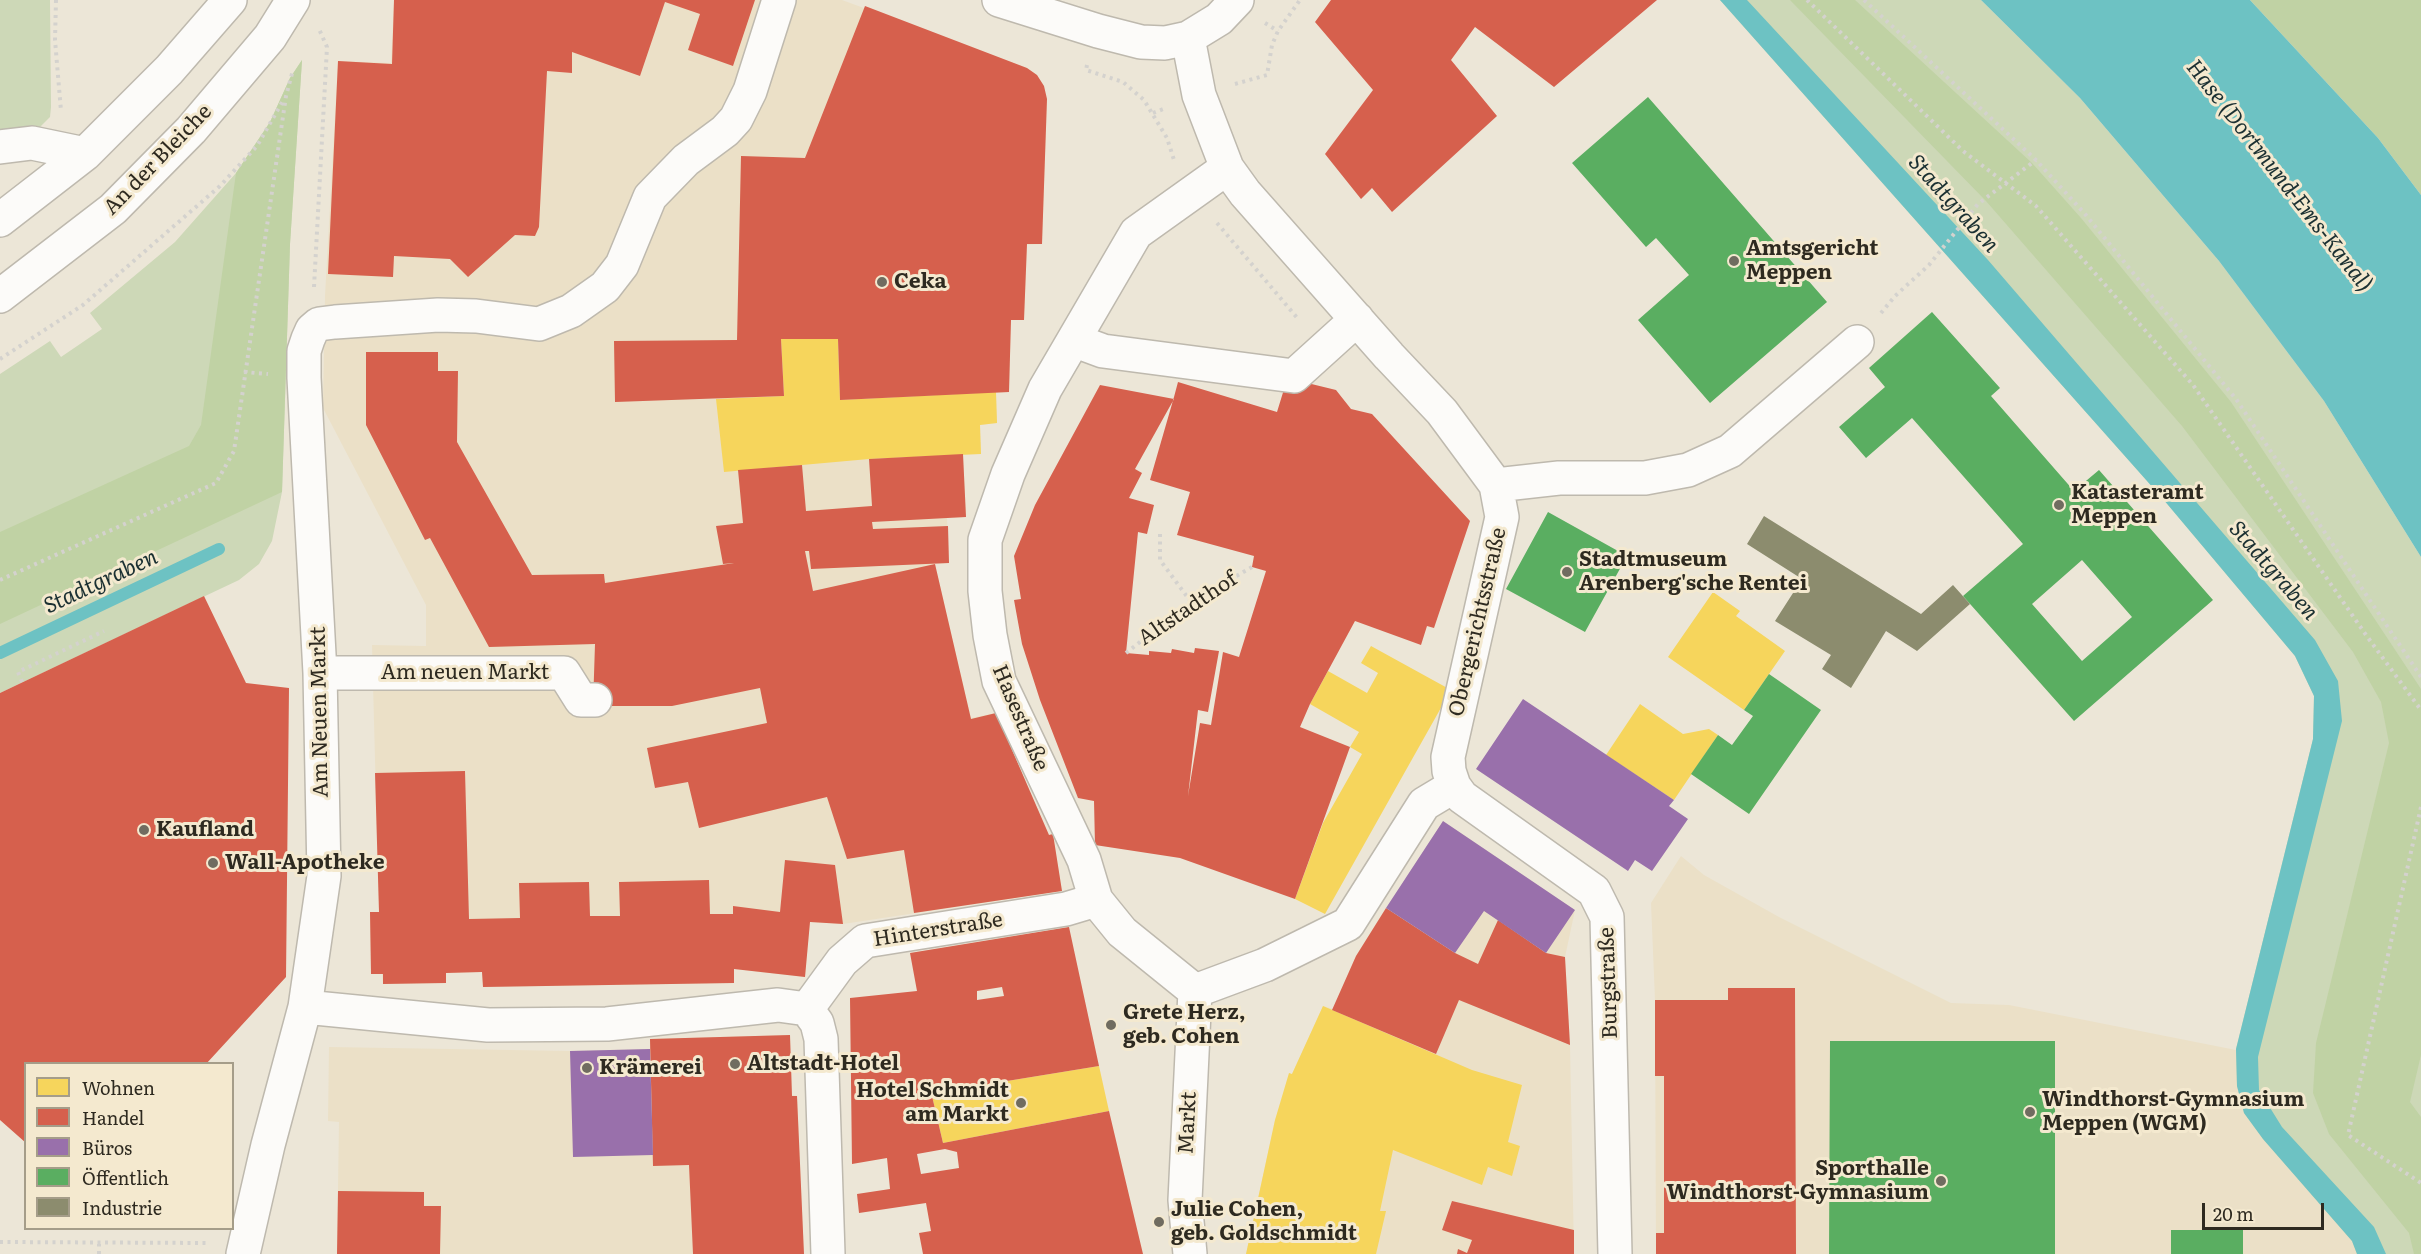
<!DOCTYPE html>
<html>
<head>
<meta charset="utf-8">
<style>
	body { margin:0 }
	#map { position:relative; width:2421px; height:1254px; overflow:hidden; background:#ece6d7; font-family:Literata,serif }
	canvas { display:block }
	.legend { position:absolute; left:24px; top:1062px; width:210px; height:168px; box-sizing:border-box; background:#f4e9cf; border:2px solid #a59d89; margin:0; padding:8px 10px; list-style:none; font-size:18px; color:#2e2a20 }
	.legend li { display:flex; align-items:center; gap:12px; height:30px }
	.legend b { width:30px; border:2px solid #a59d89 }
	.scale { position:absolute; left:2202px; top:1203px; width:122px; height:27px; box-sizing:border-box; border:3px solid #2e2a20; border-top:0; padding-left:8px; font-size:18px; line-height:21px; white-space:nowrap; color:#2e2a20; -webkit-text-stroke:4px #f4e9cf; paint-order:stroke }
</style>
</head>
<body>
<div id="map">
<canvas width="2421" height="1254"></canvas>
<ul class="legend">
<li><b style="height:16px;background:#f6d55c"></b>Wohnen</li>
<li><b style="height:16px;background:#d6604d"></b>Handel</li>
<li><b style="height:16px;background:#9970ab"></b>Büros</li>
<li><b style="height:16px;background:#5aae61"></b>Öffentlich</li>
<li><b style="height:16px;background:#8c8c6e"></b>Industrie</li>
</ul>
<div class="scale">20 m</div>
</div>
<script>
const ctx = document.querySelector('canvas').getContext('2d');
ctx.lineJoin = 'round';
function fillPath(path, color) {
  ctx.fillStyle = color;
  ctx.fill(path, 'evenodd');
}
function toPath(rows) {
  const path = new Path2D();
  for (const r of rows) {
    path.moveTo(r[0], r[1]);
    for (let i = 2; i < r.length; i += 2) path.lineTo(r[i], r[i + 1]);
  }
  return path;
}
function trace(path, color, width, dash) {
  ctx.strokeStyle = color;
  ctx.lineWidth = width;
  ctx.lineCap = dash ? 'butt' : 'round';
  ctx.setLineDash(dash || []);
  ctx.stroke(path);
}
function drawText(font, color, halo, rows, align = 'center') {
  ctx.font = font + ' Literata,serif';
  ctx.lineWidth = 6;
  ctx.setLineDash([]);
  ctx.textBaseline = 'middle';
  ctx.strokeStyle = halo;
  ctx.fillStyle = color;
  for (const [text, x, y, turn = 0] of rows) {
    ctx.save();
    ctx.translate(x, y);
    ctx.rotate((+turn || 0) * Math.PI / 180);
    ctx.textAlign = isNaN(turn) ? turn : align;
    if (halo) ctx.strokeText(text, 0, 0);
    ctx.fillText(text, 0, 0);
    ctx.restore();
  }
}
const built = toPath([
	[394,0,842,0,1027,68,1037,75,1047,99,1042,244,1027,245,1024,320,1011,320,1009,392,996,393,997,423,980,425,981,454,963,454,966,517,947,518,949,563,935,564,971,718,996,713,1048,835,1053,834,1062,891,843,924,810,922,805,977,734,969,734,983,483,987,482,972,446,973,446,983,383,984,382,974,371,974,370,912,379,912,372,645,426,646,426,605,323,408,325,296,338,61,391,63],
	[1443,821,1575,910,1565,957,1570,1045,1574,1254,1246,1254,1275,1120,1292,1074,1323,1006,1333,1009,1356,956],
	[1681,856,1704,875,1779,917,1951,1003,2009,1005,2251,1053,2376,1254,1656,1254,1655,1000,1651,903],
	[790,1035,792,1095,797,1096,804,1254,337,1254,339,1122,328,1121,329,1047,570,1051,650,1049,650,1039]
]);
const green = toPath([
	[0,0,50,0,51,107,50,117,29,138,0,157],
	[1720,0,1981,0,2080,98,2219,261,2324,401,2421,557,2421,1254,2357,1254,2352,1241,2263,1139,2244,1113,2237,1086,2236,1049,2313,739,2314,696,2295,656,2163,499],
	[302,60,290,244,282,492,272,541,259,564,239,580,0,693,0,374,50,341,61,357,102,329,90,313,175,242,236,173,270,122,290,78]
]);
const forest = toPath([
	[1790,0,1855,0,2032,163,2081,218,2231,402,2421,689,2421,1055,2410,1102,2421,1117,2421,1254,2414,1254,2409,1233,2329,1134,2313,1093,2316,1043,2389,743,2381,702,2353,652,2182,426,1986,201],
	[2250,0,2421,0,2421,195,2378,138],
	[302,60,290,244,282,492,0,624,0,532,189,446,201,425,236,173,270,122,290,78]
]);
const water = toPath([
	[1720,0,1747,0,1988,260,2315,640,2338,681,2342,721,2258,1057,2259,1090,2282,1127,2374,1227,2386,1254,2357,1254,2352,1241,2263,1139,2244,1113,2237,1086,2236,1049,2313,739,2314,696,2295,656,2163,499],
	[1981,0,2250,0,2378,138,2421,195,2421,557,2324,401,2219,261,2080,98]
]);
const homes = toPath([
	[781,339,838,339,840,400,996,392,997,423,980,425,981,454,869,459,724,472,716,399,784,396],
	[1713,592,1740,611,1736,616,1785,651,1744,710,1668,657],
	[1371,646,1451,690,1325,914,1295,899,1323,823,1362,754,1350,747,1359,732,1310,704,1328,671,1367,693,1378,673,1361,663],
	[1640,704,1683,734,1709,729,1718,735,1674,800,1606,755],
	[1323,1006,1472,1070,1522,1085,1508,1142,1520,1146,1512,1176,1488,1167,1482,1185,1393,1150,1380,1211,1386,1211,1376,1254,1246,1254,1275,1120,1289,1073,1292,1074],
	[1099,1066,1109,1111,943,1143,932,1096,964,1088]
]);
const shops = toPath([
	[394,0,755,0,733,66,688,50,700,14,665,2,640,76,572,52,572,73,547,71,539,227,535,236,515,235,468,277,450,259,394,256,393,277,328,274,338,61,392,64],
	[1331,0,1657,0,1554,87,1475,27,1451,60,1497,116,1392,212,1372,188,1361,199,1325,154,1373,90,1315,22],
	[865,6,1027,68,1037,75,1044,86,1047,99,1042,244,1027,244,1024,320,1011,320,1009,392,840,400,838,339,781,339,784,396,615,402,614,341,737,340,741,156,805,158],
	[366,352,438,352,438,371,458,371,457,442,532,575,604,574,605,583,734,563,723,564,716,526,743,523,738,470,802,465,806,511,872,506,869,459,963,454,966,517,872,522,873,529,948,526,949,563,811,569,809,551,805,551,813,591,935,564,971,719,996,713,1049,835,1053,834,1062,891,914,913,904,850,847,859,827,797,699,828,688,782,655,788,647,748,767,723,760,688,672,706,593,706,595,644,489,647,430,538,425,540,366,425],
	[1295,380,1336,390,1351,409,1372,414,1470,521,1434,628,1427,626,1421,645,1355,621,1310,704,1300,727,1350,747,1295,899,1180,858,1095,845,1094,801,1078,798,1040,700,1022,644,1014,600,1021,599,1014,556,1035,505,1100,385,1174,399,1135,469,1142,473,1129,498,1154,505,1147,534,1138,532,1126,653,1149,655,1149,651,1171,653,1172,649,1194,653,1195,648,1219,651,1208,712,1198,710,1188,796,1200,723,1211,725,1223,652,1239,657,1266,571,1252,567,1254,556,1177,535,1190,492,1150,480,1174,397,1178,382,1277,412,1285,386],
	[204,596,246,683,289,688,286,977,206,1064,26,1064,26,1143,0,1120,0,693],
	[465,771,469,919,520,918,519,883,589,882,590,916,620,916,619,882,709,880,710,914,733,914,733,906,780,912,785,860,835,865,843,924,810,922,805,977,734,969,734,983,483,987,482,972,446,973,446,983,383,984,383,974,371,974,370,912,379,912,375,773],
	[1386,908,1455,953,1478,964,1498,920,1546,953,1565,957,1570,1045,1459,1000,1436,1054,1332,1010,1356,956],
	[1069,927,1099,1066,964,1088,932,1096,943,1143,1109,1111,1143,1254,923,1254,919,1233,931,1231,926,1203,859,1213,857,1194,890,1189,887,1158,852,1164,850,998,917,991,910,953],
	[1002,987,1004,996,977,1000,977,991],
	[945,1149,957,1152,959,1168,921,1174,917,1154],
	[1728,988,1795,988,1796,1254,1656,1254,1656,1233,1664,1233,1664,1076,1655,1076,1655,1000,1728,1000],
	[790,1035,792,1096,797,1096,804,1254,693,1254,689,1165,653,1166,650,1039],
	[338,1191,424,1192,424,1206,441,1206,440,1254,337,1254],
	[1452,1201,1574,1230,1574,1254,1457,1254,1458,1249,1467,1253,1472,1240,1442,1230]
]);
const offices = toPath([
	[1523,699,1674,800,1669,806,1688,819,1652,871,1635,860,1628,871,1476,769],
	[1443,821,1575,910,1546,953,1484,911,1455,953,1386,908],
	[650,1049,653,1155,573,1157,570,1051]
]);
const public = toPath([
	[1648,97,1827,302,1710,403,1638,320,1689,275,1656,238,1646,247,1572,163],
	[1932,312,2000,388,1991,396,2074,491,2099,470,2213,600,2074,721,1963,596,2023,544,1912,418,1866,458,1839,427,1885,387,1869,368],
	[2082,560,2132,617,2082,661,2032,604],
	[1548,512,1627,556,1585,632,1506,589],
	[1769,674,1821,710,1749,814,1691,774,1718,735,1732,745,1753,716,1744,710],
	[1830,1041,2055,1041,2055,1254,1829,1254],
	[2171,1230,2243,1230,2243,1254,2171,1254]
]);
const industry = toPath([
	[1764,516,1921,614,1953,585,1970,604,1917,651,1886,631,1851,688,1822,669,1831,655,1775,621,1802,579,1747,544]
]);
const stream = toPath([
	[0,653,219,549]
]);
const path = toPath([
	[56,0,55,40,61,111],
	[1807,0,1963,151,2036,206,2193,385,2366,635,2421,710],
	[1864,0,2036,160,2085,214,2236,399,2421,677],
	[1265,23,1278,31],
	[1087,65,1086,70,1123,82,1144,100,1167,138,1174,160],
	[1235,84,1267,75,1272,45,1278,31,1300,0],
	[1153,113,1166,108],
	[1217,223,1299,320],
	[314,287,327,47,319,29],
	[1881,313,1895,296,1929,265,1978,204,2036,160],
	[0,359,83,305,220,186,257,146,284,99],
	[244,372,268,374],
	[1160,534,1160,560,1191,602],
	[0,580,216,483,234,451,286,96,293,70],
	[1126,653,1191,602,1252,567],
	[22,682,18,672,104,631],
	[2421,807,2348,1135,2421,1183],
	[0,1242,208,1243],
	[99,1254,99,1244]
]);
const minor = toPath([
	[999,0,1098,31,1141,42,1165,43,1188,38,1219,19,1237,0],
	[1188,38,1199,95,1227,168,1245,193,1389,356,1442,412,1496,485,1502,517,1448,757,1449,771,1454,786,1462,797,1594,891,1607,917,1615,1254],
	[0,147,32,143,85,154],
	[0,220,85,154,169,70,230,0],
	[0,296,113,209,191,130,270,37,293,0],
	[1076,341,1103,351,1294,376,1357,319],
	[1496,485,1559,478,1645,478,1688,470,1730,451,1857,342],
	[320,673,564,673,581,700,595,700],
	[1195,991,1122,932,1096,900,1084,860,999,681,990,635,985,591,985,540,1008,474,1045,389,1136,233,1227,168],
	[1195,991,1265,965,1348,924,1424,804,1454,786],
	[305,1007,488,1025,607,1024,778,1005,807,1009],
	[807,1009,842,961,865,941,1066,909,1096,900],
	[807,1009,817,1023,821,1039,828,1254],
	[243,1254,268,1145,305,1007,324,876,320,673,304,378,304,351,308,339,312,330,319,324,335,322,438,315,476,316,539,324,571,311,605,287,622,265,650,197,686,160,725,131,736,119,750,91,779,0],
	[1190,1254,1185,1200,1195,991]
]);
const markers = [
	[1734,261,6,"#706c60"],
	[882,282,6,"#706c60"],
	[2059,505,6,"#706c60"],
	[1567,572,6,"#706c60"],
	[144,830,6,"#706c60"],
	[213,863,6,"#706c60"],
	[1111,1025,6,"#706c60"],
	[735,1064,6,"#706c60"],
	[587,1068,6,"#706c60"],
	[1021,1103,6,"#706c60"],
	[2030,1112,6,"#706c60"],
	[1941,1181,6,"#706c60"],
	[1159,1222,6,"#706c60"]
];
const streetNames = [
	["An der Bleiche",158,160,-46],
	["Altstadthof",1188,609,-34],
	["Obergerichtsstraße",1478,622,-77],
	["Am neuen Markt",465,673],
	["Am Neuen Markt",320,712,-91],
	["Hasestraße",1020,718,67],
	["Hinterstraße",938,930,-9],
	["Burgstraße",1609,983,-92],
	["Markt",1188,1123,-87]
];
const poiNames = [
	["Amtsgericht",1746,249],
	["Meppen",1746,273],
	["Ceka",894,282],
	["Katasteramt",2071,493],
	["Meppen",2071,517],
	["Stadtmuseum",1579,560],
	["Arenberg'sche Rentei",1579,584],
	["Kaufland",156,830],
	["Wall-Apotheke",225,863],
	["Grete Herz,",1123,1013],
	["geb. Cohen",1123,1037],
	["Altstadt-Hotel",747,1064],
	["Krämerei",599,1068],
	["Hotel Schmidt",1009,1091,"right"],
	["am Markt",1009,1115,"right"],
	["Windthorst-Gymnasium",2042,1100],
	["Meppen (WGM)",2042,1124],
	["Sporthalle",1929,1169,"right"],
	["Windthorst-Gymnasium",1929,1193,"right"],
	["Julie Cohen,",1171,1210],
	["geb. Goldschmidt",1171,1234]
];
const waterNames = [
	["Hase (Dortmund-Ems-Kanal)",2279,176,52],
	["Stadtgraben",1953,204,48],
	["Stadtgraben",2273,571,49],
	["Stadtgraben",101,582,-25]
];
fillPath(built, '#ebe0c7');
fillPath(green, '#cdd8b7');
fillPath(forest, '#c0d2a4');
fillPath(water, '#6dc2c3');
fillPath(homes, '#f6d55c');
fillPath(shops, '#d6604d');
fillPath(offices, '#9970ab');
fillPath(public, '#5aae61');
fillPath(industry, '#8c8c6e');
trace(stream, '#6dc2c3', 12);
trace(minor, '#beb9ae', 36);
trace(path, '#d4d2ce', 4, [3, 4.5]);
trace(minor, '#fcfbf9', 33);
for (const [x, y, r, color] of markers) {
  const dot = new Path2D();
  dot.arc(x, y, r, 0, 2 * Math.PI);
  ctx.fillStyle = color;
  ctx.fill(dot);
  trace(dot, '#f4e9cf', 2);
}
drawText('21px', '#2e2a20', '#f4e9cf', streetNames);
drawText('bold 21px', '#2e2a20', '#f4e9cf', poiNames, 'left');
drawText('italic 22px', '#1b3032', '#f4e9cf', waterNames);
</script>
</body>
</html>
